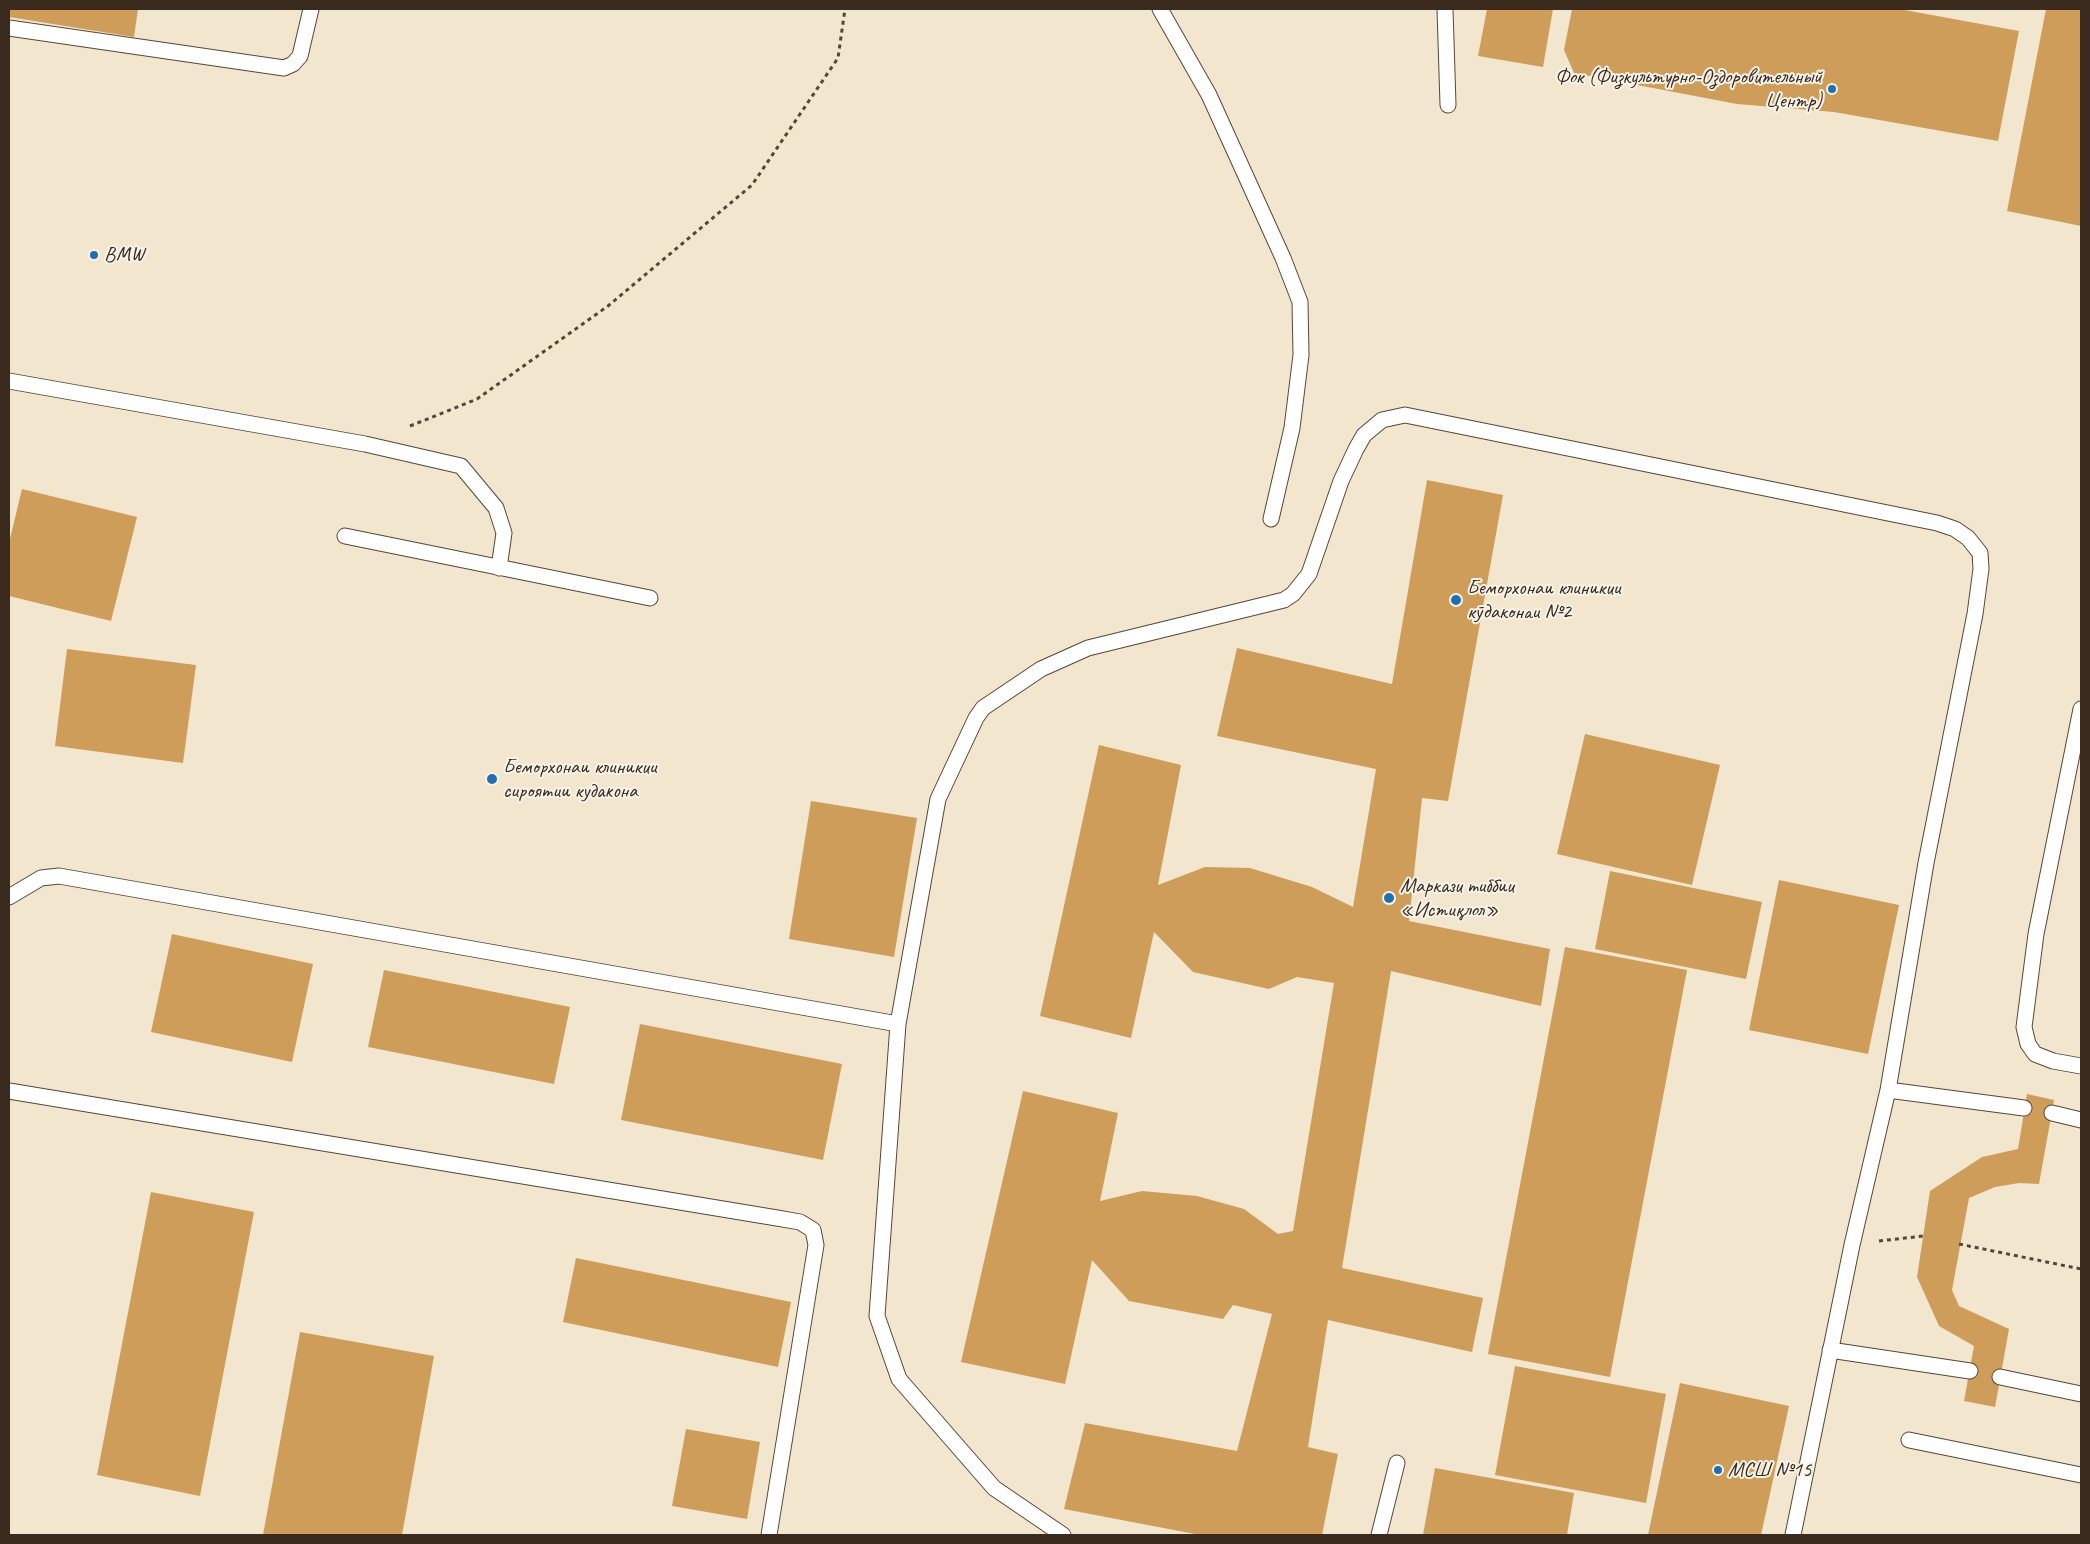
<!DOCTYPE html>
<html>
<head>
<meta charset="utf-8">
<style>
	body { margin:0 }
	#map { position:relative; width:2090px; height:1544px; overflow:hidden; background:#f3e6ce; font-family:Caveat,sans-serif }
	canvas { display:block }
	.frame { position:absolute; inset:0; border:10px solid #3b2a1e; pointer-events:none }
</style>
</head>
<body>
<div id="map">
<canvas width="2090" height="1544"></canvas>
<div class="frame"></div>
</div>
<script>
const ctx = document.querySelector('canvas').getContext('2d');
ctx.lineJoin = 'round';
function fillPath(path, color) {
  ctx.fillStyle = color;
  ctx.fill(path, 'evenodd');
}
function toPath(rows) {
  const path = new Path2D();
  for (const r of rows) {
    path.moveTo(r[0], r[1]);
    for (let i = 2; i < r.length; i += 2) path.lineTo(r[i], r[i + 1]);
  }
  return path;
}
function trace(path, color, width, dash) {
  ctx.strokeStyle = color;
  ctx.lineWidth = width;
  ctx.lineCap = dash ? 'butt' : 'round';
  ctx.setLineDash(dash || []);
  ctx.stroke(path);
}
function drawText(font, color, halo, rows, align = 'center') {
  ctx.font = font + ' Caveat,sans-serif';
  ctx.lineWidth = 4;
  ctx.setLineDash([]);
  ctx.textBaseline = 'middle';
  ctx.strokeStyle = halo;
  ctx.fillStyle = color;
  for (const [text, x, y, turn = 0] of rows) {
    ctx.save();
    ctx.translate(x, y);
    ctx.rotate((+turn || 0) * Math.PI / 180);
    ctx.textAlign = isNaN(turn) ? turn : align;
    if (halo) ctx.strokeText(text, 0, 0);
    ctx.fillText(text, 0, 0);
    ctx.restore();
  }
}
const building = toPath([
	[9,9,138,9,134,37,9,17],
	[1487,9,1553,9,1543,67,1478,56],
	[1572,9,1899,9,2019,31,1998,141,1834,112,1737,104,1574,73,1564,50],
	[2046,9,2081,9,2081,226,2007,211],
	[1427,480,1503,495,1448,801,1422,798,1409,921,1550,949,1541,1006,1391,971,1342,1268,1483,1298,1472,1352,1328,1320,1308,1447,1338,1454,1322,1535,1200,1535,1064,1509,1085,1423,1237,1451,1272,1314,1233,1305,1223,1319,1129,1301,1092,1260,1065,1384,961,1362,1023,1091,1118,1113,1100,1201,1142,1191,1197,1196,1244,1209,1278,1234,1293,1231,1334,983,1297,977,1269,989,1193,972,1154,932,1131,1038,1040,1016,1099,745,1181,765,1158,885,1205,867,1250,868,1312,887,1353,907,1376,769,1217,736,1237,648,1392,684],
	[22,489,137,517,111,621,9,596,9,543],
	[67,649,196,665,183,763,55,746],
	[1585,734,1720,765,1692,885,1557,854],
	[811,801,917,818,894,957,789,939],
	[1610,871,1762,902,1746,979,1595,949],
	[1779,880,1899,905,1868,1054,1749,1030],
	[172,934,313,964,292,1062,151,1032],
	[1565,947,1687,970,1610,1377,1488,1354],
	[384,970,570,1007,554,1084,368,1047],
	[640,1024,842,1064,823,1160,621,1120],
	[2027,1094,2054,1100,2039,1184,2019,1183,1995,1187,1969,1198,1952,1290,1959,1306,2009,1329,1995,1407,1964,1401,1974,1346,1939,1326,1917,1277,1930,1191,1982,1157,2018,1149],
	[151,1192,254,1212,200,1496,97,1475],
	[576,1258,791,1302,778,1367,563,1322],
	[300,1332,434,1356,402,1535,263,1535],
	[1515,1366,1666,1394,1646,1503,1495,1475],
	[1680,1383,1789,1406,1761,1535,1648,1535],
	[686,1429,760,1442,747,1519,672,1506],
	[1435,1468,1574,1493,1567,1535,1423,1535]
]);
const path = toPath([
	[410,426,477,399,608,306,752,185,838,58,845,9],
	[1879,1241,1923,1236],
	[1959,1244,2081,1269]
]);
const service = toPath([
	[1160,9,1209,95,1283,258,1300,302,1301,355,1292,428,1271,519],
	[1445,9,1448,105],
	[9,28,284,68,293,64,300,56,311,9],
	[9,381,365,444,461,466,496,508,504,533,499,568],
	[345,536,650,598],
	[2081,709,2036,934,2024,1027,2028,1044,2035,1054,2053,1061,2081,1066],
	[9,897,41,878,59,876,898,1024,877,1316,899,1379,994,1488,1063,1535],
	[898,1024,938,799,976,718,983,708,1041,669,1088,648,1284,600,1293,594,1309,574,1341,481,1356,449,1364,435,1382,420,1405,415,1937,523,1955,529,1968,538,1980,553,1981,569,1975,614,1926,863,1888,1090,1852,1245,1793,1535],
	[1888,1090,2024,1108],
	[9,1091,777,1218,800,1222,813,1230,816,1245,769,1535],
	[2052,1113,2081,1120],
	[1830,1350,1970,1371],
	[2000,1377,2081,1394],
	[1909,1440,2081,1475],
	[1379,1535,1397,1463]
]);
const markers = [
	[1832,89,5,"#1f6fb2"],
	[94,255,5,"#1f6fb2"],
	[1456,600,6,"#1f6fb2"],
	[492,779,6,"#1f6fb2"],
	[1389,898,6,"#1f6fb2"],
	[1718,1470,5,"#1f6fb2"]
];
const poiNames = [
	["Фок (Физкультурно-Оздоровительный",1822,77,"right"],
	["Центр)",1822,101,"right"],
	["BMW",104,255],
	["Беморхонаи клиникии",1467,588],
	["кӯдаконаи №2",1467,612],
	["Беморхонаи клиникии",503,767],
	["сироятии кудакона",503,791],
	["Маркази тиббии",1400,886],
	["«Истиқлол»",1400,910],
	["МСШ №15",1728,1470]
];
fillPath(building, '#ce9d59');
trace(service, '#574638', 17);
trace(path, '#574638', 3, [4, 4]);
trace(service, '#fff', 15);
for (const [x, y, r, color] of markers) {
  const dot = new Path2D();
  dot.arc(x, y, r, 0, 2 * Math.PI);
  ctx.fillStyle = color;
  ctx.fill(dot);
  trace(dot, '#f7f3e8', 2);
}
drawText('21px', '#3b2a1e', '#f7f3e8', poiNames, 'left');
</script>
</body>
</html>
